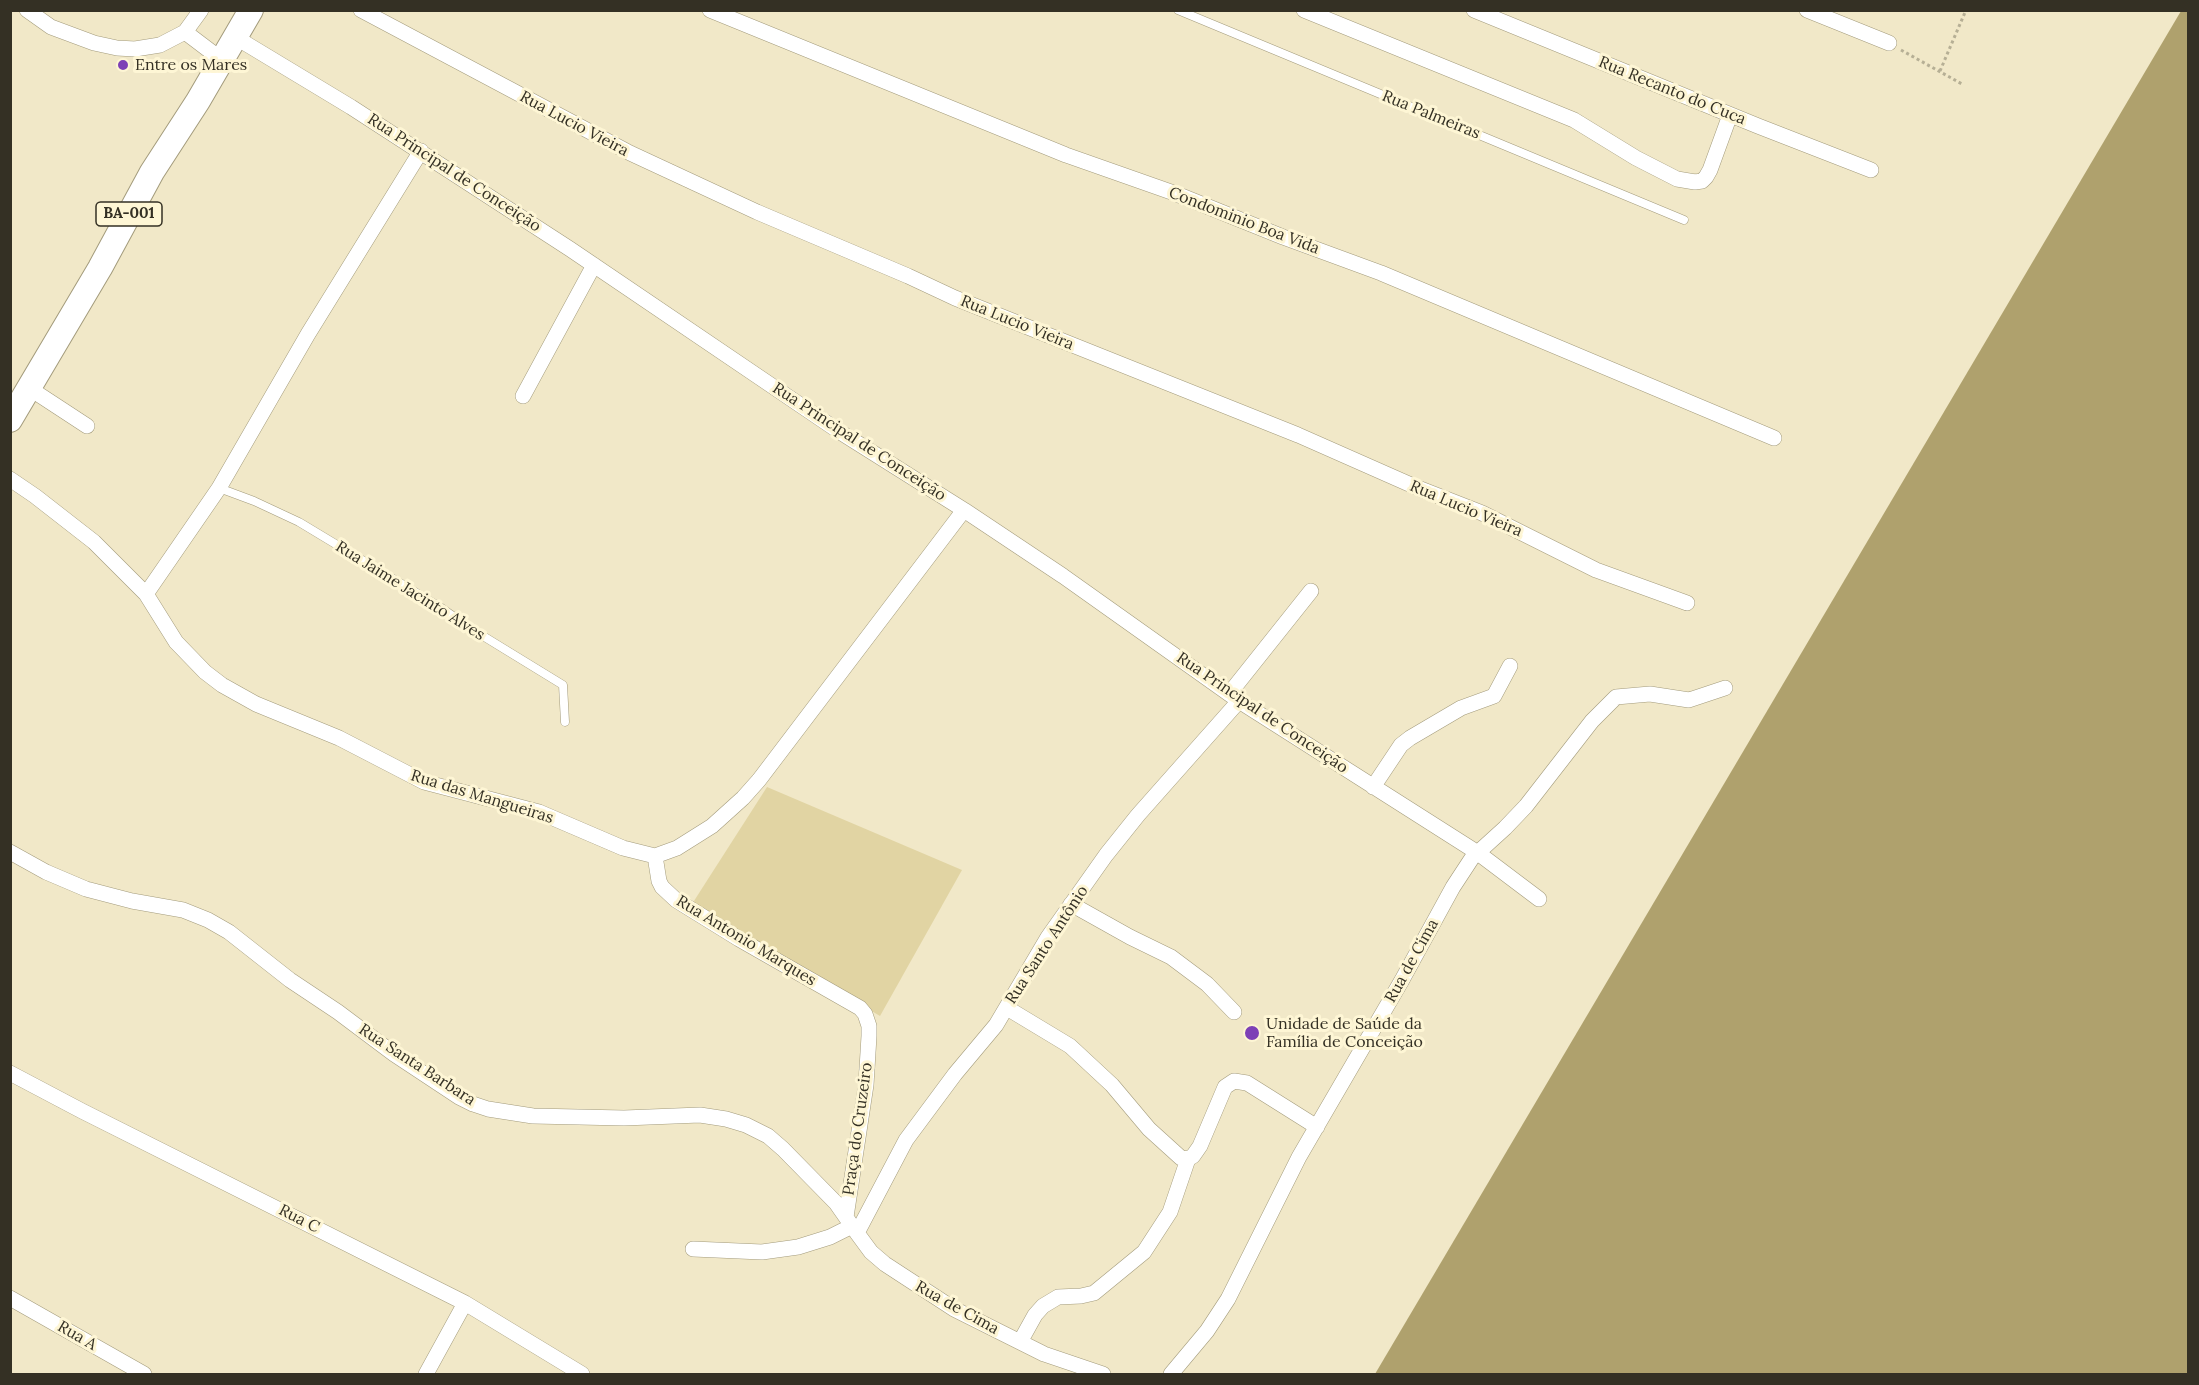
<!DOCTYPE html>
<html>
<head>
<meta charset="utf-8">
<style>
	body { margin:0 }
	#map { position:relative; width:2199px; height:1385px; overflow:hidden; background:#f1e8c8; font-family:Lora,serif }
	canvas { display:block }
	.frame { position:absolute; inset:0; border:12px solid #343024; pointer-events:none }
</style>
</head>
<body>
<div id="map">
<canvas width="2199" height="1385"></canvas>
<div class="frame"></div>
</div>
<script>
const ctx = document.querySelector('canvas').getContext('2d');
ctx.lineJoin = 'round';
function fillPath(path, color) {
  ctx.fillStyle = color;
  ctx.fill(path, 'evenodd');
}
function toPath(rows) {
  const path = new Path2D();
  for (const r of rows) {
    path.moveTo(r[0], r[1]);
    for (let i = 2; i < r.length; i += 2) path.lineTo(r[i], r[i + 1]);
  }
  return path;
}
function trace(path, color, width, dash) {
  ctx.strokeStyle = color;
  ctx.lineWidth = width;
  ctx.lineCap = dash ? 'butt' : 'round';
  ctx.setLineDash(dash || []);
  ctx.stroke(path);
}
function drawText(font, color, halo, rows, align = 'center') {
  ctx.font = font + ' Lora,serif';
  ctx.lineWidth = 6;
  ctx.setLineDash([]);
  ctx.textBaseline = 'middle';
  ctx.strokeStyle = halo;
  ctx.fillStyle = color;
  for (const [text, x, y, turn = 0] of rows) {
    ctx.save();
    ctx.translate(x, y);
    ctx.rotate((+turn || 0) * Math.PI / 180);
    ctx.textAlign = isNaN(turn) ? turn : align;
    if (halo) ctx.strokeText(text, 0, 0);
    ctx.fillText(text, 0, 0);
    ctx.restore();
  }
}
const green = toPath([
	[767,787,962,870,880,1016,692,904]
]);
const water = toPath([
	[2181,11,2188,11,2188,1374,1375,1374]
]);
const path = toPath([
	[1901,50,1962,84],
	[1940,71,1966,10]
]);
const lane = toPath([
	[1178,10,1684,220],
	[219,488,254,501,299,522,440,607,470,628,563,685,565,722]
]);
const street = toPath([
	[27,10,51,27,94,43,117,48,135,49,160,45,185,32,222,60],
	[361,10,630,153,757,212,908,276,955,298,1298,435,1418,488,1482,513,1596,570,1687,603],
	[710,10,1066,155,1174,193,1283,237,1381,273,1774,438],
	[1304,10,1574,120,1636,158,1677,179,1695,182,1702,181,1706,177,1710,170,1730,115],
	[1474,10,1758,126,1871,170],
	[1807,10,1889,43],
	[185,32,201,10],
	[235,37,351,107,570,249,840,432,964,510,1063,576,1239,701,1478,853,1539,899],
	[29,388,87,426],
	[523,396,594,265],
	[10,479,35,496,94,542,146,594,176,642,205,672,222,685,256,704,339,738,424,782,539,812,623,848,655,856,677,848,712,826,743,798,759,780,964,510],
	[146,594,219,488,308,334,421,151],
	[1229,694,1311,591],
	[1373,787,1401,745,1410,738,1461,708,1494,696,1510,666],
	[10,852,46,872,86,889,132,901,183,910,208,920,229,932,290,980,338,1012,394,1054,459,1097,473,1104,488,1109,533,1116,624,1118,700,1115,726,1119,746,1125,768,1136,783,1149,836,1203,857,1233],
	[655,856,659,881,662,887,676,900,739,939,860,1008,865,1014,869,1026,869,1036,866,1085,846,1217],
	[1071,904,1130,937,1171,957,1207,984,1234,1012],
	[1007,1008,1070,1046,1112,1085,1149,1129,1181,1158,1188,1159,1193,1156,1200,1146,1225,1087,1234,1081,1247,1083,1317,1127],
	[10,1073,82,1111,465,1303,582,1374],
	[693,1249,762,1252,798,1247,830,1237,852,1226],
	[10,1298,144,1374],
	[1020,1342,1035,1315,1043,1306,1058,1297,1081,1296,1094,1293,1144,1252,1170,1212,1188,1159],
	[426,1374,465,1303],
	[1103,1374,1044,1354,954,1309,885,1264,871,1252,857,1233,906,1140,955,1074,996,1025,1048,937,1106,855,1138,815,1239,701],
	[1171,1374,1207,1331,1228,1299,1299,1157,1402,980,1453,887,1472,858,1505,828,1526,806,1592,721,1616,697,1650,694,1689,700,1725,688]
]);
const primary = toPath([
	[10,420,100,268,152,172,198,101,251,10]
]);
const markers = [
	[123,65,6,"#7d40b6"],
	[1252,1033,8,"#7d40b6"]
];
const shields = [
	[129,214,66]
];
const shieldNames = [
	["BA-001",129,214]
];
const poiNames = [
	["Entre os Mares",135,65],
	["Unidade de Saúde da",1266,1024],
	["Família de Conceição",1266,1042]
];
const streetNames = [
	["Rua Recanto do Cuca",1672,91,22],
	["Rua Palmeiras",1431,115,22],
	["Rua Lucio Vieira",574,124,28],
	["Rua Principal de Conceição",454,173,33],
	["Condominio Boa Vida",1244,221,21],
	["Rua Lucio Vieira",1017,323,22],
	["Rua Principal de Conceição",859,442,33],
	["Rua Lucio Vieira",1466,509,23],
	["Rua Jaime Jacinto Alves",410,591,32],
	["Rua Principal de Conceição",1262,713,34],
	["Rua das Mangueiras",482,797,17],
	["Rua Antonio Marques",746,941,31],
	["Rua Santo Antônio",1047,945,-57],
	["Rua de Cima",1412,961,-61],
	["Rua Santa Barbara",417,1065,33],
	["Praça do Cruzeiro",858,1129,-82],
	["Rua C",299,1219,27],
	["Rua de Cima",957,1308,29],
	["Rua A",77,1336,30]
];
fillPath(green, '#e1d4a3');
fillPath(water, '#afa16d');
trace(lane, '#a39b7c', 9);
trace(street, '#a39b7c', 16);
trace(primary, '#a39b7c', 26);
trace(path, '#b6af95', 3, [3, 3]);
trace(lane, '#fff', 8);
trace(street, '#fff', 15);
trace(primary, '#fff', 24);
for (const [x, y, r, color] of markers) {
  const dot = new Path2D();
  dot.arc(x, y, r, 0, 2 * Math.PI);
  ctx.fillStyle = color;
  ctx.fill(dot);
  trace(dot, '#fef6d5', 2);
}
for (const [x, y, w] of shields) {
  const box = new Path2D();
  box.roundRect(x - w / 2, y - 12, w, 24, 4.5);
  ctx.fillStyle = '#fef6d5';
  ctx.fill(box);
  trace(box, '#343024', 1.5);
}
drawText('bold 15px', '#343024', null, shieldNames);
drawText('16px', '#343024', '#fef6d5', poiNames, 'left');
drawText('16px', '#343024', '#fef6d5', streetNames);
</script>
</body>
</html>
